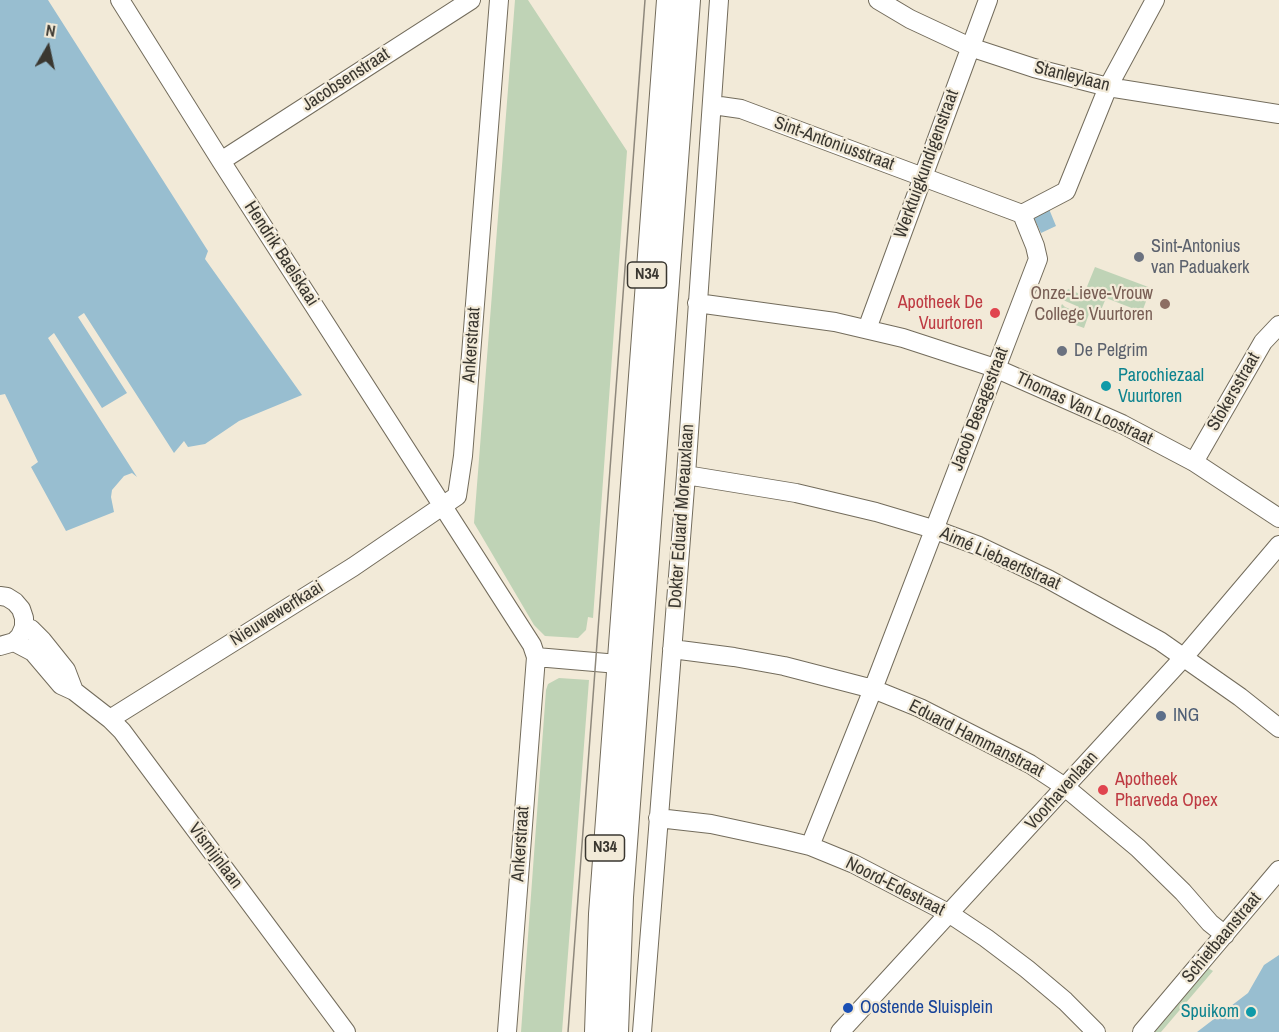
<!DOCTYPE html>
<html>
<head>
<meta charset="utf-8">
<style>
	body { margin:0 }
	#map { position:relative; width:1279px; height:1032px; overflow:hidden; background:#f2ead8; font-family:"Archivo Narrow",sans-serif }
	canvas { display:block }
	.north { position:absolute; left:18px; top:18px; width:60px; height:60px; -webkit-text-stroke:4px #f2ead8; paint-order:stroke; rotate:9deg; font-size:16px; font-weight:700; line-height:24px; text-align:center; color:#3a3730 }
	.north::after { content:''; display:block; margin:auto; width:21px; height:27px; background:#3a3730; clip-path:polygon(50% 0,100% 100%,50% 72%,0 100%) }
</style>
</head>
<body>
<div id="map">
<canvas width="1279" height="1032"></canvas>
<div class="north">N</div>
</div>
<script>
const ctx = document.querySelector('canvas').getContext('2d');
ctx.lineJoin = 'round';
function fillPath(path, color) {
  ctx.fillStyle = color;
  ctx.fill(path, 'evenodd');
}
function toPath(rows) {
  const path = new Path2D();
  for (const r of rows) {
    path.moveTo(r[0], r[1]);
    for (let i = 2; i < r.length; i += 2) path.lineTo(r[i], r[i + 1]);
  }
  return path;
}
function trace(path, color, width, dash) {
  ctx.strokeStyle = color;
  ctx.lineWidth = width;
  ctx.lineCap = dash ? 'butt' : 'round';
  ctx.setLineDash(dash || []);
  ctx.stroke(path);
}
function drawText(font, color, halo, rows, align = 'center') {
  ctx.font = font + ' "Archivo Narrow",sans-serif';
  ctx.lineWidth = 4.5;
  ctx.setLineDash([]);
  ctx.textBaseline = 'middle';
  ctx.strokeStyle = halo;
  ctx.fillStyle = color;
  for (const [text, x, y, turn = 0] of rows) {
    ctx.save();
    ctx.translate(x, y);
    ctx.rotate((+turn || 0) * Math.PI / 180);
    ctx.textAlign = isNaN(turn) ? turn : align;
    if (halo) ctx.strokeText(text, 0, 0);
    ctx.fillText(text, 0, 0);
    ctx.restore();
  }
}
const green = toPath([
	[515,0,528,0,627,151,593,618,588,617,586,630,578,638,545,636,534,625,474,523],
	[1095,267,1151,288,1142,312,1106,298,1099,315,1090,311,1084,328,1056,318,1062,304,1065,307,1077,312,1079,307,1063,300,1068,289,1092,299,1094,293,1086,289],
	[559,678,589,680,562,1032,521,1032,546,690,548,684],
	[1208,968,1213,971,1161,1032,1154,1032]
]);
const water = toPath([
	[0,0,48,0,208,251,205,259,302,395,239,421,205,444,188,447,184,441,174,453,84,313,78,317,127,393,102,408,54,333,48,338,137,477,132,473,124,476,112,490,111,497,114,512,66,531,31,467,38,462,5,394,0,395],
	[1049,209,1056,226,1041,233,1033,216],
	[1279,955,1279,1032,1197,1032,1248,993,1264,965]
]);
const minor = toPath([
	[120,0,221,161,532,645,536,657,507,1032],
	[878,0,910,19,970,47,1034,68,1108,87,1279,114],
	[713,105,741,109,1022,214],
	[221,161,471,0],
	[697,303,835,322,903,338,995,368,1122,424,1194,462,1279,518],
	[867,329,988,0],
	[1194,462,1263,342,1279,325],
	[686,475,796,493,876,512,933,529,979,546,1048,579,1160,641,1240,697,1279,728],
	[0,596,7,597,15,602,21,609,24,618,24,627,20,636,14,642,0,646],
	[24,627,31,629,42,640,66,670,74,691],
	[14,642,33,652,61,685,74,691,110,719,122,731,346,1032],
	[672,649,734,657,784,666,873,689,920,708,1030,764,1065,787,1138,848,1183,892,1210,923,1225,935],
	[536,657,630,665],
	[110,719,353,567,457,496,463,456,499,0],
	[658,818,711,824,781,839,810,846,854,864,950,914,986,938,1027,969,1065,1001,1096,1032],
	[810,846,873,689,1038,259,1035,246,1022,214,1066,191,1108,87,1155,0],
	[642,1032,686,475,719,0],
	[840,1032,1184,657,1279,545],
	[1142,1032,1279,870]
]);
const major = toPath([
	[596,1032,600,914,668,0],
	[617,1032,622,897,689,0]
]);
const tram = toPath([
	[568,1032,645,0]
]);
const markers = [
	[1139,257,6,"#6b7280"],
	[1165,304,6,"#8d6e63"],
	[995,313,6,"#e0444e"],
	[1062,351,6,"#6b7280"],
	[1106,386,6,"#0f9aa8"],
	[1161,716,6,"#5c6f8a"],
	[1103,790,6,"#e0444e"],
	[848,1008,6,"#1a4fb4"],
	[1251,1012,6,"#0f9aa8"]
];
const shields = [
	[647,275,39],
	[605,848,39]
];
const shieldNames = [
	["N34",647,275],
	["N34",605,848]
];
const streetNames = [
	["Stanleylaan",1072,77,14],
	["Jacobsenstraat",346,80,-33],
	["Sint-Antoniusstraat",834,144,20],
	["Werktuigkundigenstraat",927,164,-70],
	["Hendrik Baelskaai",281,254,57],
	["Ankerstraat",472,345,-86],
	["Stokersstraat",1234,392,-60],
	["Jacob Besagestraat",980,409,-69],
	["Thomas Van Loostraat",1084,409,25],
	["Dokter Eduard Moreauxlaan",682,516,-86],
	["Aimé Liebaertstraat",1000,559,24],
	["Nieuwewerfkaai",277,614,-32],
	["Eduard Hammanstraat",976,739,27],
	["Voorhavenlaan",1062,791,-48],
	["Ankerstraat",521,844,-86],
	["Vismijnlaan",215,856,53],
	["Noord-Edestraat",895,887,27],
	["Schietbaanstraat",1222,938,-50]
];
const worshipNames = [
	["Sint-Antonius",1151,247],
	["van Paduakerk",1151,268],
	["De Pelgrim",1074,351]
];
const educationNames = [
	["Onze-Lieve-Vrouw",1153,294],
	["College Vuurtoren",1153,315]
];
const healthNames = [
	["Apotheek De",983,303],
	["Vuurtoren",983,324],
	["Apotheek",1115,780,"left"],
	["Pharveda Opex",1115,801,"left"]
];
const cultureNames = [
	["Parochiezaal",1118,376],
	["Vuurtoren",1118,397],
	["Spuikom",1239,1012,"right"]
];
const serviceNames = [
	["ING",1173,716]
];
const transitNames = [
	["Oostende Sluisplein",860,1008]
];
fillPath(green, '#bfd3b6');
fillPath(water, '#98bed0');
trace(minor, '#736c5c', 20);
trace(major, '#736c5c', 24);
trace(minor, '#fff', 18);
trace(major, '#fff', 22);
trace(tram, '#8e887c', 1.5);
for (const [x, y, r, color] of markers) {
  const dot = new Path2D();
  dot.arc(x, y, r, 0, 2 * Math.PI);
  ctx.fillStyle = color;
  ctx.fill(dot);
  trace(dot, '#f2ead8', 2);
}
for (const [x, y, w] of shields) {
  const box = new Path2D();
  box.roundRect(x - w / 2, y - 13, w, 26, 4.5);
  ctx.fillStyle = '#f2ead8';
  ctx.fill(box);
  trace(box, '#3a3730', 1.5);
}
drawText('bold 16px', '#3a3730', null, shieldNames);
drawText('18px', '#3a3730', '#f2ead8', streetNames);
drawText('18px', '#5b616d', '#f2ead8', worshipNames, 'left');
drawText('18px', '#785e54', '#f2ead8', educationNames, 'right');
drawText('18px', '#be3a42', '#f2ead8', healthNames, 'right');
drawText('18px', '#0d838f', '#f2ead8', cultureNames, 'left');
drawText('18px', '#4e5e75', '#f2ead8', serviceNames, 'left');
drawText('18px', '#164399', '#f2ead8', transitNames, 'left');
</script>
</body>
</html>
